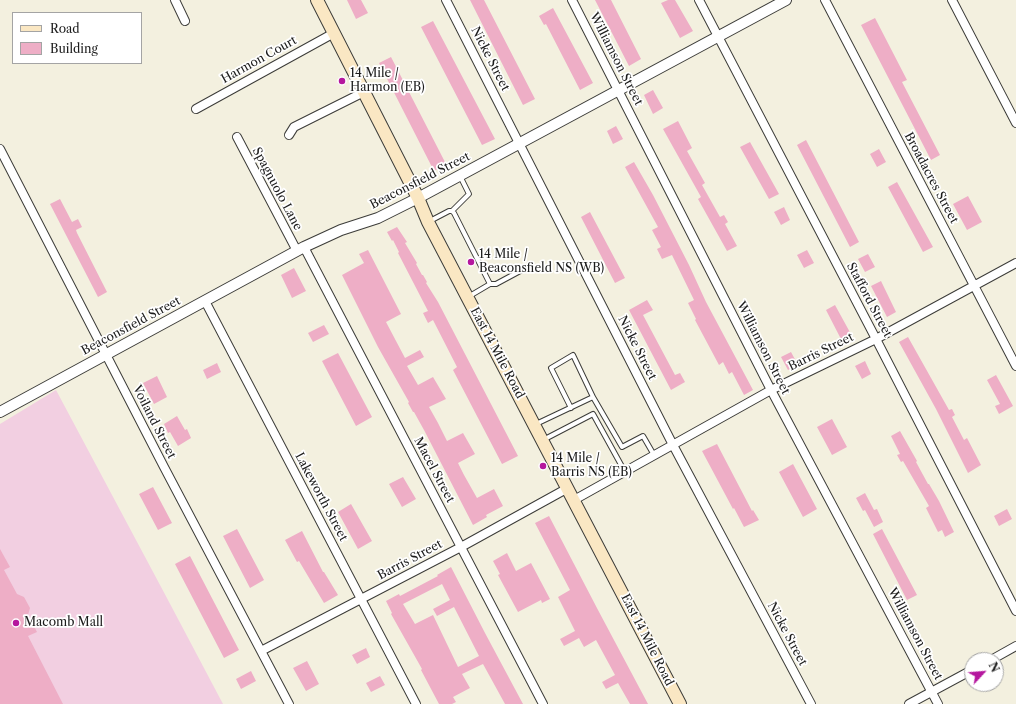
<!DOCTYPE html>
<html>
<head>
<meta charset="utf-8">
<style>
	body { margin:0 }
	#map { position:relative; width:1016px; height:704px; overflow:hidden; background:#f3f0df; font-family:"Libre Caslon Text",serif }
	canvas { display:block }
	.legend { position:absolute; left:12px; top:12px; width:130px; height:52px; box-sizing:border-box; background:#fff; border:1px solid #a4a4a4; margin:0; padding:5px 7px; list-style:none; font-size:12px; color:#1c1c1c }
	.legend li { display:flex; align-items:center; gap:8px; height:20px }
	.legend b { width:20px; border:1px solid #a4a4a4 }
	.north { position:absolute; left:964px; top:652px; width:40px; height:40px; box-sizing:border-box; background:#fff; border:1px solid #a4a4a4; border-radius:50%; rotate:64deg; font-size:11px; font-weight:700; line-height:16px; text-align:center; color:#1c1c1c }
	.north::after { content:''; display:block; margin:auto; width:14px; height:18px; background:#b5179e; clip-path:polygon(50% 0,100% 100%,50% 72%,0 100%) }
</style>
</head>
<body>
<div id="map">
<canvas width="1016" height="704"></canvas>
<ul class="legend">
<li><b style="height:5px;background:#fae7c3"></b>Road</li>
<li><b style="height:11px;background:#eeaec6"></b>Building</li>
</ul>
<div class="north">N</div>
</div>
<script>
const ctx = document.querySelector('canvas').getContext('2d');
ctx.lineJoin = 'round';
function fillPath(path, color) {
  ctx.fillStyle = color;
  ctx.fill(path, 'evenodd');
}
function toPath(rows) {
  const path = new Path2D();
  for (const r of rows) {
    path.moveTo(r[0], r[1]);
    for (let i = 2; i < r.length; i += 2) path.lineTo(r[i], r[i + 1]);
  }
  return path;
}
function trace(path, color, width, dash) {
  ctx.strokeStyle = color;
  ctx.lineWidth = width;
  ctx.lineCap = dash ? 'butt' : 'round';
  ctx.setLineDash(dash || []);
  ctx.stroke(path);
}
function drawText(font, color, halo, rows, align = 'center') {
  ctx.font = font + ' "Libre Caslon Text",serif';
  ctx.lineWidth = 3.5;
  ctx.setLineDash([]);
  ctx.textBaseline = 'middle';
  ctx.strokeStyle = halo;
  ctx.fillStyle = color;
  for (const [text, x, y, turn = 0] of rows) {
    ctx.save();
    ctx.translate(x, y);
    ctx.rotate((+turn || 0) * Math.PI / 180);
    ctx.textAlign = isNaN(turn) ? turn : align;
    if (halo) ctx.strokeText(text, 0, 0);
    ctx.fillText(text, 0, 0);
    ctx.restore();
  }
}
const built = toPath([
	[56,390,168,600,223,704,0,704,0,424]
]);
const building = toPath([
	[347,0,361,0,368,13,356,19],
	[470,0,484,0,535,99,523,105],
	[595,0,611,0,641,59,629,66],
	[668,0,675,0,693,31,680,38,661,3],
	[553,8,593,83,580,90,546,24,544,25,539,16],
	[875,18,907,80,902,82,940,155,931,160,861,25],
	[433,21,495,139,482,145,421,27],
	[391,57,446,164,434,171,379,63],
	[653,90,663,108,653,114,644,95],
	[678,121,692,148,687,151,705,183,702,185,720,217,724,215,728,222,725,224,737,246,727,251,698,199,701,197,663,129],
	[616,126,623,139,613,144,607,131],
	[806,140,859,242,850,247,797,145],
	[750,142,779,194,769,199,740,147],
	[879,149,886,162,877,167,870,154],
	[634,162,653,195,689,265,706,302,753,390,744,395,732,372,729,374,723,362,719,365,695,320,696,319,688,303,694,300,672,255,662,259,657,249,661,247,652,230,658,227,625,167],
	[897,182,933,247,923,252,888,187],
	[968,196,982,222,967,230,953,204],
	[60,199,72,222,78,219,82,227,76,230,77,233,107,292,98,297,50,204],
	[784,207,790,220,781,225,774,212],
	[590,212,625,278,615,283,581,217],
	[397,227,407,242,405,243,417,263,416,264,422,275,423,275,427,282,426,283,438,302,518,456,502,464,453,370,457,367,433,320,428,323,423,313,428,311,398,253,399,252,393,240,392,241,387,232],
	[368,250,401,314,386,322,405,358,420,350,424,357,407,366,418,385,433,377,446,399,429,407,438,423,447,441,463,433,475,454,458,463,464,475,477,498,494,489,503,506,486,515,487,517,473,525,424,430,414,412,413,412,408,403,409,402,378,347,342,275,364,263,359,254],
	[807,250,814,263,804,268,797,255],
	[868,254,875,267,865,272,858,259],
	[294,268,306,291,292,298,281,275],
	[881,281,896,312,887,317,871,286],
	[647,300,653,310,643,315,675,375,680,373,685,382,671,390,629,310],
	[835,305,852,336,842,341,826,310],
	[324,325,329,334,313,342,308,333],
	[908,337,949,410,952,409,955,415,952,417,964,440,967,438,981,465,968,473,936,409,899,342],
	[791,352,798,365,788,370,781,357],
	[338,353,372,417,356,426,322,361],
	[865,361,871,374,862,379,855,366],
	[217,363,221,372,207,379,203,370],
	[996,375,1013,406,999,414,995,406,1000,404,987,380],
	[157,376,167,397,154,404,143,383],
	[177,416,185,430,187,429,191,438,178,446,170,432,168,433,164,424],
	[832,419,847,447,832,455,817,427],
	[900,431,917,461,916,462,928,484,929,484,939,501,954,532,945,537,942,530,938,532,926,508,929,506,903,461,901,462,897,455,900,454,891,436],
	[717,444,752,511,753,510,759,520,744,527,734,508,733,509,702,451],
	[793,464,817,509,803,517,779,472],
	[403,477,416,499,402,507,389,484],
	[153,487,172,523,158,530,139,494],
	[865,493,874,510,877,509,883,522,874,527,865,510,863,511,856,498],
	[351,504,372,541,358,549,338,512],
	[1007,509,1012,519,999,526,994,516],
	[549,516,598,610,648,704,630,704,618,683,606,689,602,682,615,675,596,640,584,647,579,638,564,646,560,639,575,631,558,597,570,590,535,523],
	[237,529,264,580,250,588,223,536],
	[882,529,917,595,907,600,873,534],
	[302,531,323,572,324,572,338,595,324,603,299,561,297,562,285,540],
	[0,549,10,567,4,570,17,594,24,597,30,608,28,615,37,632,28,636,63,704,0,704],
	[507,553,516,571,531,563,550,599,542,603,541,600,518,612,498,575,500,574,493,561],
	[190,556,239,650,224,658,175,564],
	[451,567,485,633,523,704,505,704,483,664,462,674,470,688,453,697,456,702,452,704,439,704,421,670,422,669,391,614,392,613,386,601,399,594,400,596,438,576,437,575],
	[442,584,450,600,433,609,437,616,454,607,479,656,458,667,433,615,415,624,403,604],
	[366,648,370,657,357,664,352,655],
	[307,661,319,684,306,691,293,668],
	[251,671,256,681,241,689,236,679],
	[380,676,385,685,371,692,366,683]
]);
const service = toPath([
	[452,211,469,194,460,176],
	[428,222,449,211,452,211,454,213,490,284,468,297],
	[490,284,496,284,522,270],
	[571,408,551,368,573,355,593,397],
	[536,424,593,397,622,447,643,436,654,455],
	[543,440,593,414,625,472]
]);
const minor = toPath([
	[175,0,185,21],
	[446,0,673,445,811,704],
	[572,0,771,390,938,704],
	[699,0,876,339,1016,611],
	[825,0,1016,366],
	[952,0,1016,123],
	[196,109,334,33],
	[289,135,294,127,364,92],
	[237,137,297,251],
	[0,149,164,467,289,704],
	[304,247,543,704],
	[205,301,416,704],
	[574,500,771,390,876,339,1016,263],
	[261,651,461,547,568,488],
	[991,660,1016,646],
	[909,704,972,670]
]);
const tertiary = toPath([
	[0,412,304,247,341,230,378,218,418,198,786,0]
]);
const secondary = toPath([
	[317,0,418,198,428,222,680,704]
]);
const markers = [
	[342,81,4,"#b5179e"],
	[471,262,4,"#b5179e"],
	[543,466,4,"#b5179e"],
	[16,623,4,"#b5179e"]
];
const streetNames = [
	["Nicke Street",490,59,63],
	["Williamson Street",616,59,63],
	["Harmon Court",259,60,-29],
	["Broadacres Street",931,178,62],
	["Beaconsfield Street",420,181,-27],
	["Spagnuolo Lane",277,189,62],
	["Stafford Street",869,300,62],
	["Beaconsfield Street",131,326,-28],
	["Nicke Street",637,348,63],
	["Williamson Street",763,348,63],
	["Barris Street",821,352,-26],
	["East 14 Mile Road",497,353,62],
	["Voiland Street",154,422,63],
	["Macel Street",434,470,62],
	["Lakeworth Street",321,497,62],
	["Barris Street",410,560,-28],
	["Nicke Street",787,634,62],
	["Williamson Street",915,634,62],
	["East 14 Mile Road",647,640,63]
];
const poiNames = [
	["14 Mile /",350,74],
	["Harmon (EB)",350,88],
	["14 Mile /",479,255],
	["Beaconsfield NS (WB)",479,269],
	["14 Mile /",551,459],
	["Barris NS (EB)",551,473],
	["Macomb Mall",24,623]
];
fillPath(built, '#f2cfe1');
fillPath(building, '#eeaec6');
trace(service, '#3c3c39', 6);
trace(minor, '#3c3c39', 10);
trace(tertiary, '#3c3c39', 12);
trace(secondary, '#3c3c39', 14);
trace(service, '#fff', 4);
trace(minor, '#fff', 8);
trace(tertiary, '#fff', 10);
trace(secondary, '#fae7c3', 12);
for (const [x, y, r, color] of markers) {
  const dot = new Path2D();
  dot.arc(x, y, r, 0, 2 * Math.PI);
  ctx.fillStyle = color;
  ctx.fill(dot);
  trace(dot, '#fff', 1.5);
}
drawText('12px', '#1c1c1c', '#fff', streetNames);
drawText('12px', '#1c1c1c', '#fff', poiNames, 'left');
</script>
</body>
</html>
